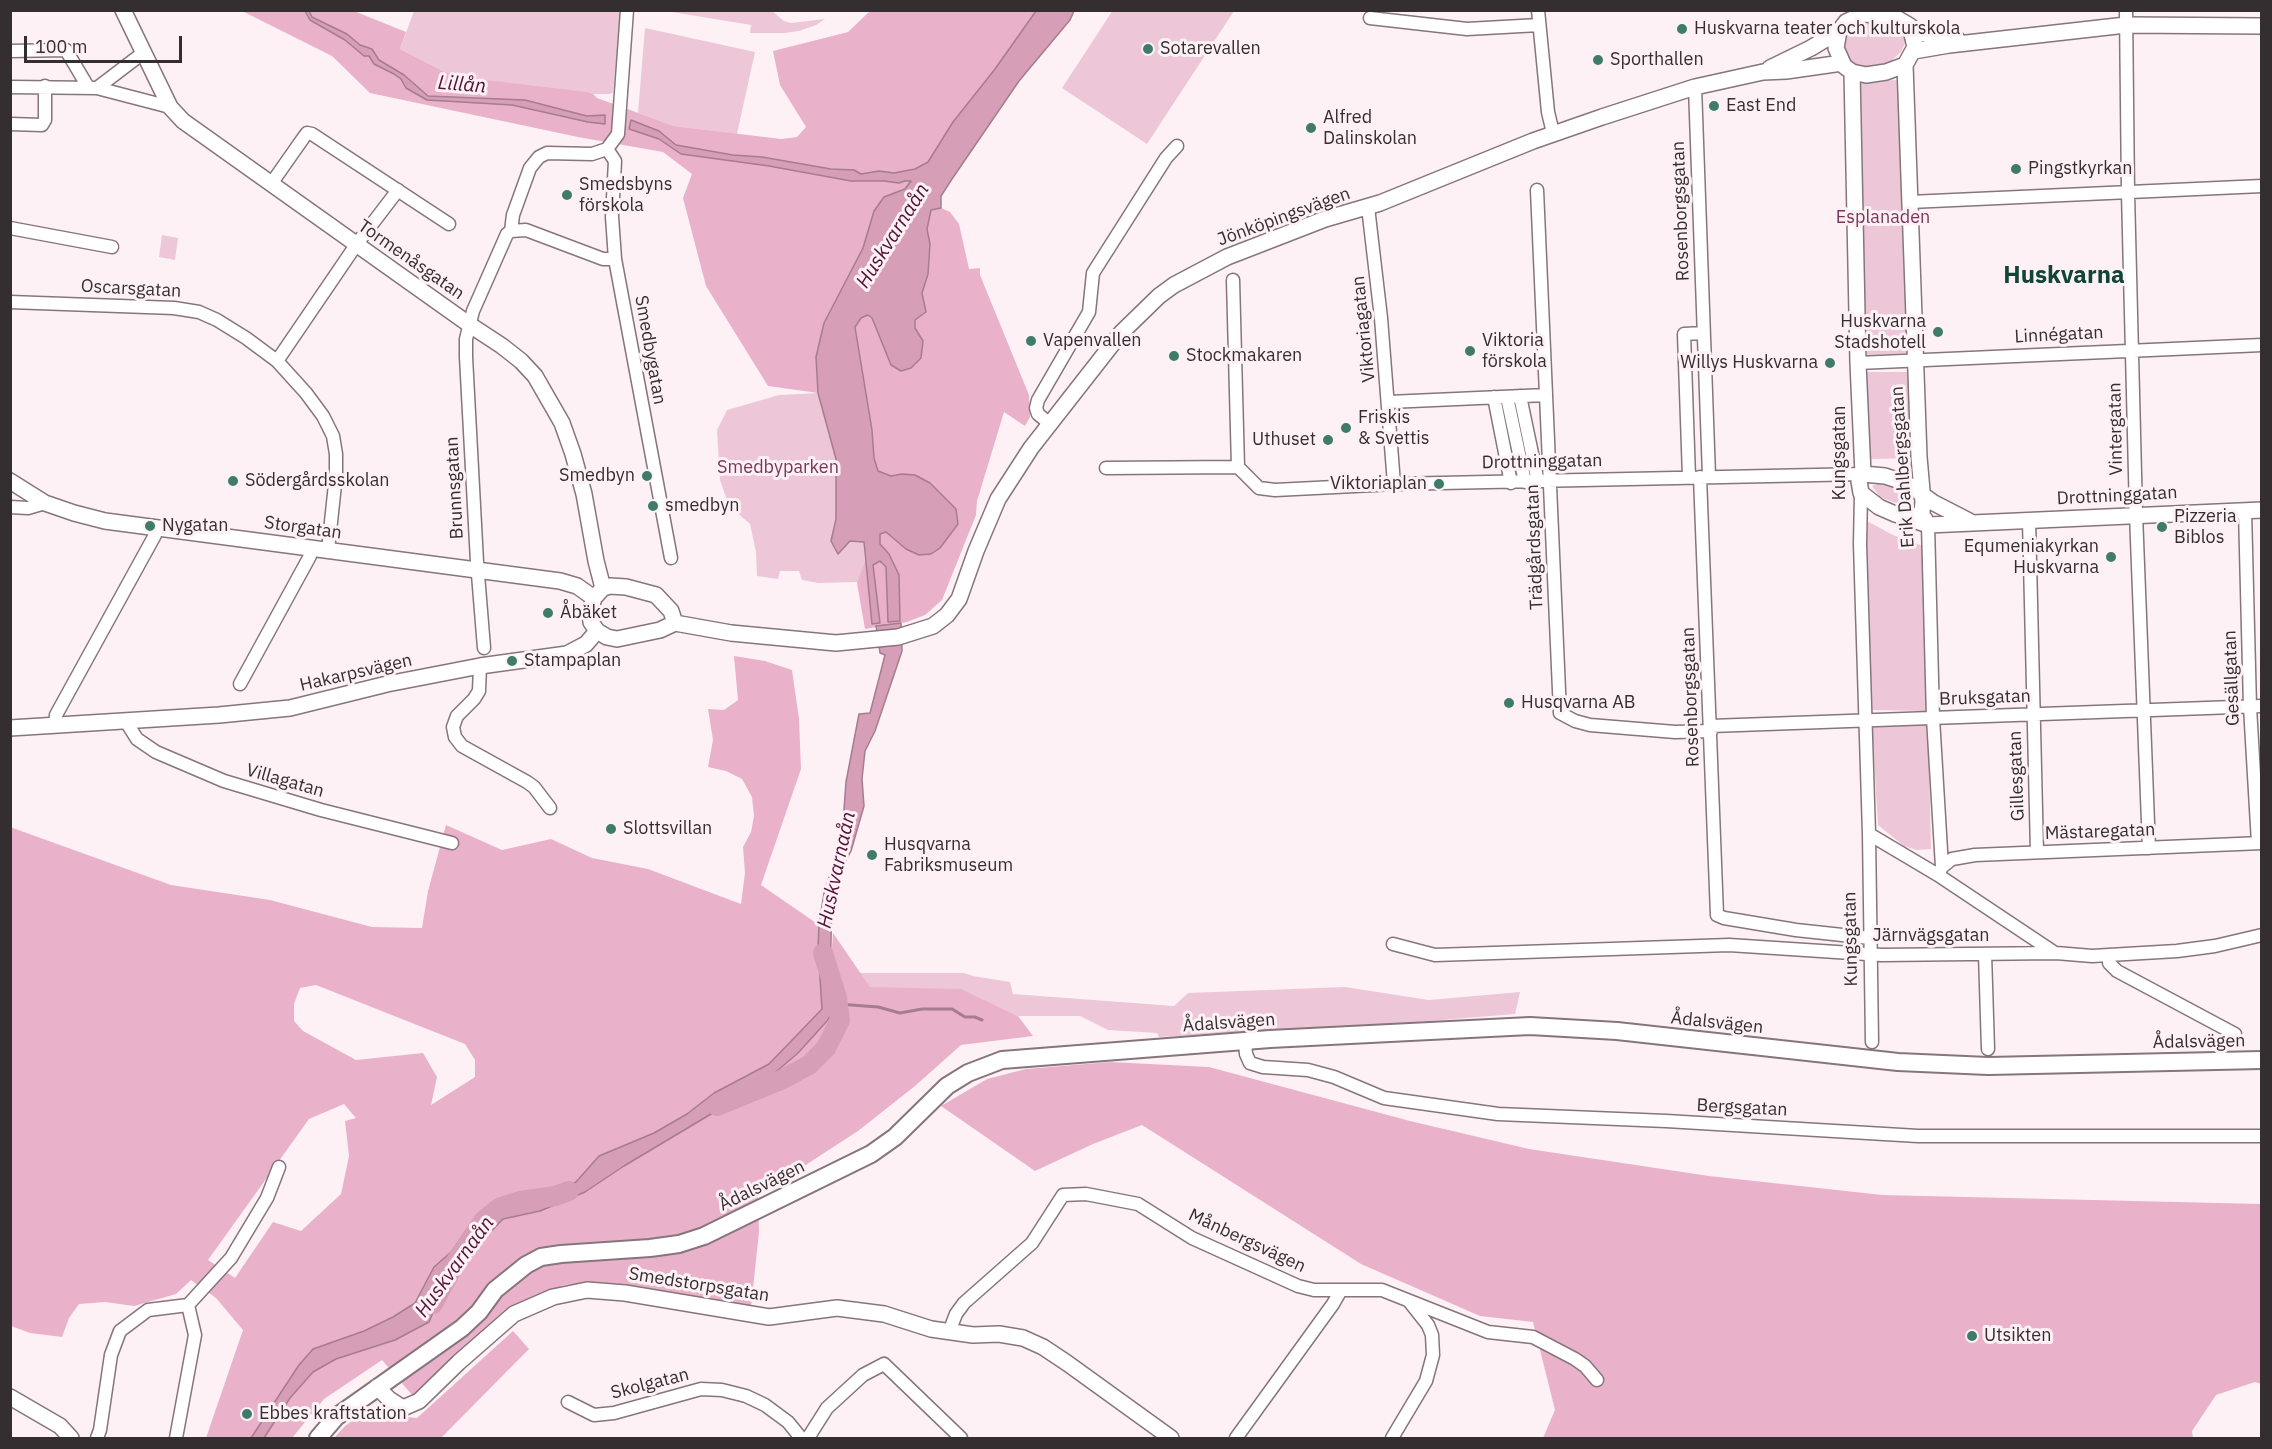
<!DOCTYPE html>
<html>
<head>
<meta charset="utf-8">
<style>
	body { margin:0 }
	#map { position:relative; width:2272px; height:1449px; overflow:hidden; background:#fdf1f6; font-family:"IBM Plex Sans",sans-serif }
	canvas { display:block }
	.frame { position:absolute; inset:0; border:12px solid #352e31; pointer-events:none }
	.scale { position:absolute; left:24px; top:36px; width:158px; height:27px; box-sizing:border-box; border:3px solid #352e31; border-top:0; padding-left:8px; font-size:18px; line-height:21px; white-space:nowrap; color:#352e31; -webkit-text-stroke:4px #fdf1f6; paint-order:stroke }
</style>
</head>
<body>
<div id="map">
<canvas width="2272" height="1449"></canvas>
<div class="frame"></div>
<div class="scale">100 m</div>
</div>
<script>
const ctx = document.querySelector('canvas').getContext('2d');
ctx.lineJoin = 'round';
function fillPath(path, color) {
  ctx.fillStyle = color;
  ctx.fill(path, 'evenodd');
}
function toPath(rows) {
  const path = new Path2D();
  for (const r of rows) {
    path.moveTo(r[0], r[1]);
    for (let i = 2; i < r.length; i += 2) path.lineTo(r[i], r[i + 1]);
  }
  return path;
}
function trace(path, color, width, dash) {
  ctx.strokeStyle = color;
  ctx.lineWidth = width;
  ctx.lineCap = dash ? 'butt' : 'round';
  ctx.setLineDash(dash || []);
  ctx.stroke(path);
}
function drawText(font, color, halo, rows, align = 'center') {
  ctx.font = font + ' "IBM Plex Sans",sans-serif';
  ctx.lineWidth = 6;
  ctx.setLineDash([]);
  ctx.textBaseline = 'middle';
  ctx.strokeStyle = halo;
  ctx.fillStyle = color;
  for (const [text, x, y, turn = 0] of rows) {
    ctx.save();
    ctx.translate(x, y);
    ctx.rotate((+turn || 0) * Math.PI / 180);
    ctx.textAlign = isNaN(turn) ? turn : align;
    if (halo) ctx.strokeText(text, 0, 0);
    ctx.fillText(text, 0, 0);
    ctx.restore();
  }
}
const green = toPath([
	[1113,10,1234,11,1147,144,1062,88],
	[414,11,621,11,613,92,610,94,593,94,461,77,445,72,400,49],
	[666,11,772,11,784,21,791,23,825,19,816,25,799,31,784,33,750,33,751,25],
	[1877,18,1897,25,1904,33,1905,43,1901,52,1888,64,1873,68,1863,68,1852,63,1845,56,1843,44,1845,34,1857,24],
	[645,28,755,52,737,134,674,126,638,113],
	[1899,80,1910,353,1867,355,1856,82],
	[162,235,178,238,175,260,159,257],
	[1867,372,1912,372,1916,458,1871,459,1871,450,1868,450],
	[818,393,836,459,836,519,831,541,864,542,865,561,858,582,818,583,802,580,799,571,780,571,778,579,757,576,756,552,750,524,729,506,720,480,717,430,727,410,779,395],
	[1882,482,1895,485,1909,493,1913,499,1911,502,1906,505,1901,505,1880,497,1872,486],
	[1865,520,1893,535,1923,546,1926,711,1872,710],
	[1928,725,1931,849,1917,850,1904,846,1878,825,1872,726],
	[860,973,964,973,973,976,1010,982,1013,994,1174,1006,1188,993,1345,987,1429,1000,1520,992,1515,1014,1381,1025,1159,1037,1157,1033,1108,1030,1080,1016,1018,1016,962,990,870,988]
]);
const forest = toPath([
	[242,11,354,11,406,32,400,49,445,72,461,77,587,92,593,94,597,98,674,126,781,139,797,137,806,127,780,85,773,51,848,32,870,11,1036,11,995,69,953,122,928,162,905,189,884,197,874,211,863,248,824,323,816,357,818,393,768,386,706,286,683,198,692,174,663,152,578,137,370,93,332,56],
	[941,208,950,212,959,224,969,269,980,268,980,275,1029,395,1030,417,1025,426,1004,412,977,501,976,515,942,600,925,615,907,622,865,629,857,583,865,561,889,554,880,544,880,534,884,531,893,538,940,548,958,524,902,474,891,476,878,471,874,458,872,430,855,327,861,318,868,315,872,318,878,328,923,341,915,328,915,320,926,312,922,293,928,274,930,244,927,229,931,210],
	[734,656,765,661,792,670,799,719,801,769,761,885,819,925,818,948,822,1009,769,1064,714,1093,687,1114,654,1133,599,1156,576,1182,536,1202,517,1200,475,1224,451,1252,434,1267,415,1303,393,1317,363,1331,313,1349,251,1438,206,1438,243,1330,216,1298,191,1280,176,1294,134,1306,105,1302,79,1304,69,1318,62,1337,30,1333,11,1326,10,827,171,885,270,900,372,927,422,928,428,891,446,825,502,850,551,839,592,858,648,869,741,904,745,873,743,847,751,832,754,816,752,797,742,779,726,771,708,767,713,740,708,709,724,710,738,700],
	[316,985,465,1044,475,1060,475,1077,431,1105,437,1077,423,1053,356,1060,303,1031,294,1021,294,1004,300,988],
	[344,1104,356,1118,345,1121,349,1156,341,1194,301,1231,273,1222,235,1278,208,1260,309,1119],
	[833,933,870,987,961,989,1018,1016,1033,1036,961,1045,915,1086,858,1131,758,1196,759,1232,751,1307,633,1286,598,1282,564,1285,502,1317,451,1358,413,1396,382,1360,324,1399,292,1438,264,1438,290,1398,313,1372,336,1359,395,1340,429,1322,449,1275,503,1219,540,1211,585,1192,624,1166,763,1083,798,1053,836,1005,830,978],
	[1110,1062,1209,1067,1410,1121,1529,1149,1709,1176,1882,1195,2261,1204,2261,1384,2255,1382,2216,1395,2192,1431,2193,1438,1543,1438,1555,1410,1533,1322,1480,1316,1361,1264,1142,1125,1093,1144,1035,1171,941,1106,987,1079,1026,1069],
	[513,1331,529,1349,441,1438,334,1438,345,1426,359,1416,374,1414,417,1418]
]);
const water = toPath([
	[305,11,309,11,312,17,316,19,347,34,360,45,372,49,379,60,404,75,428,96,525,100,587,116,605,115,605,124,588,122,512,105,427,100,406,88,401,79,394,74,374,64,369,56,364,56,345,40,310,20,305,11],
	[1036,11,1074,11,1070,20,1019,81,952,179,941,196,941,208,931,210,927,229,930,244,928,274,922,293,926,312,915,320,915,328,923,341,921,358,911,368,901,371,891,365,872,318,868,315,861,318,855,327,872,430,874,458,878,471,891,476,902,474,915,475,930,483,956,509,958,524,940,548,931,554,919,555,906,549,886,532,880,534,880,544,889,554,899,575,900,621,888,622,886,567,880,561,873,565,880,623,872,624,864,542,850,541,838,554,831,541,836,519,836,459,818,393,816,357,824,323,863,248,874,211,884,197,905,189,911,181,905,181,899,183,884,181,851,181,769,166,681,154,659,139,629,129,631,120,659,131,676,145,733,155,762,157,831,169,854,170,861,174,879,171,894,173,915,169,928,162,953,122,995,69,1036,11],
	[901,623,902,651,875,731,865,751,862,779,864,806,851,851,836,880,832,901,830,978,836,1005,827,1021,798,1053,763,1083,624,1166,585,1192,540,1211,503,1219,449,1275,429,1322,395,1340,336,1359,313,1372,290,1398,264,1438,251,1438,299,1365,313,1349,364,1331,393,1317,415,1303,434,1267,451,1252,475,1224,517,1200,536,1202,576,1182,599,1156,654,1133,687,1114,714,1093,769,1064,822,1009,818,948,819,924,824,893,842,837,846,782,859,714,870,713,885,655,880,653,876,626,901,623]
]);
const stream = toPath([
	[838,1004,878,1007,900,1013,922,1009,952,1009,965,1017,975,1017,982,1020]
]);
const river = toPath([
	[717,1106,781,1080,809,1065,826,1048,840,1020,837,998,823,953],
	[433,1304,456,1261,484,1220,499,1208,520,1201,555,1196,569,1191]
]);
const minor = toPath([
	[627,10,618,134,607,149,615,161,612,217,615,259,671,558],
	[1538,10,1548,112,1553,133],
	[2126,10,2128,193,2136,514,2149,848],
	[1370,18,1467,29,1539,25],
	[10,51,66,50,88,87],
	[10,87,97,88,143,53],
	[1695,87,1709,476],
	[97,88,170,107],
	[10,124,42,125,45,120,45,86],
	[271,184,304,137,307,133,312,134,449,224],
	[1537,190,1560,713,1575,721,1590,725,1675,732,1711,731],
	[1910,202,2262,186],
	[1368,207,1381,318,1394,484],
	[10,228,112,247],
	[511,231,513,215,530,168,539,157,547,153,592,154,607,149],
	[1233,280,1238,467],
	[10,302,174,308,199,312,217,320,246,338,277,361,306,393,323,416,333,436,336,454,336,475,328,550],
	[277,361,356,245,398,190],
	[1858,363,2262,345],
	[1520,396,1538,482],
	[1494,397,1511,483],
	[1507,397,1525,482],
	[1389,402,1546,395],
	[1050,424,1038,414,1036,408,1038,400,1089,312,1093,273,1166,158,1177,146],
	[1106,468,1238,467,1259,488,1275,490,1394,484,1863,474],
	[1689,477,1684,334,1703,333],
	[1700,477,1717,915,1724,918,1796,930,1870,938],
	[1861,493,1860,544,1869,834,1938,875],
	[10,507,28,508,45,503],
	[2245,511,2250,707,2258,843],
	[1926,518,1928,525,1933,718,1942,867],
	[2029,520,2037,852],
	[484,648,477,562,466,357,466,339,473,311,507,234,511,231,526,230,603,259,615,259],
	[480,666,479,691,474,699,457,716,453,727,455,737,462,746,527,782,534,787,550,808],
	[240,684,310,556,311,549],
	[125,720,137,739,156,752,224,781,321,810,452,843],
	[55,725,56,715,155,535,156,527],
	[1711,726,2262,706],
	[1869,834,1872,1042],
	[1393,944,1435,955,1729,945,1882,955,2056,953,2092,956,2177,951,2215,946,2262,935],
	[2055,953,1938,875,1942,867,1952,859,1975,855,2262,843],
	[1985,954,1988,1049],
	[2110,955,2109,963,2117,971,2235,1034],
	[1245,1042,1246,1054,1250,1063,1263,1067,1308,1070,1334,1077,1384,1098,1498,1114,1666,1121,1918,1136,2262,1136],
	[949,1332,956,1314,964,1303,1032,1243,1063,1195,1086,1194,1138,1204,1192,1238,1298,1286,1314,1290,1382,1290,1488,1332,1533,1337,1575,1359,1585,1366,1597,1380],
	[568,1402,594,1415,614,1413,701,1389,722,1390,746,1396,765,1405,788,1422,801,1438],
	[97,1438,100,1430,111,1355,120,1331,148,1310,188,1305,231,1258,267,1198,279,1167],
	[176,1438,195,1335,188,1305],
	[808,1438,827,1408,863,1375,884,1364,961,1438],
	[1236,1438,1333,1304,1341,1290],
	[1392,1438,1426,1381,1433,1355,1432,1335,1428,1325,1409,1301]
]);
const tertiary = toPath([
	[123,10,170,107,183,121,470,325,502,346,521,361,535,376,562,423,573,454,584,494,596,561,603,588],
	[1863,14,1893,16,1910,26,1915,47,1905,65,1886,72,1866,75,1852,72,1844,66,1836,48,1839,31,1846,22,1863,14],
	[1913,32,1957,39],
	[1914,51,1949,45,2126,25,2262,26],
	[1905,65,1919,457,1923,502,1922,512,1911,519],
	[1770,68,1811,48,1839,31],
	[1852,72,1858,363,1863,474,1859,481,1861,493,1879,507,1895,514,1928,525,2262,510],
	[1863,474,1885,476,1906,483,1934,503,1969,521],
	[10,481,45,503,74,513,105,521,560,581,577,586,594,598],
	[675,623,671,611,656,595,626,587,610,586,603,588,594,598,590,611,591,622,597,631,607,637,617,639,660,630,675,623,731,633,836,643,898,637,933,626,947,615,959,599,976,551,998,499,1031,448,1121,333,1159,296,1174,285,1227,257,1325,219,1380,203,1533,141,1602,117,1695,87,1763,72,1786,71,1842,63],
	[10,728,219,715,290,708,387,684,480,666,567,654,586,644,597,631],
	[377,1387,389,1399,403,1408,419,1401,459,1362,514,1314,553,1297,587,1290,625,1293,769,1317,837,1308,884,1314,931,1329,973,1335,999,1334,1023,1338,1043,1347,1067,1363,1171,1438],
	[10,1397,60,1426,71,1438]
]);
const secondary = toPath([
	[318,1438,336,1417,462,1328,479,1312,495,1290,526,1265,541,1257,561,1254,650,1248,679,1244,704,1236,871,1154,895,1137,947,1086,968,1073,1002,1060,1270,1039,1530,1026,1617,1031,1898,1062,1988,1066,2262,1060]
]);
const markers = [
	[1682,29,6,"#3e7c69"],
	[1148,49,6,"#3e7c69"],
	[1598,60,6,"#3e7c69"],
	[1714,106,6,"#3e7c69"],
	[1311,128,6,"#3e7c69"],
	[2016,169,6,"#3e7c69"],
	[567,195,6,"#3e7c69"],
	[1938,332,6,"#3e7c69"],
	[1031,341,6,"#3e7c69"],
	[1470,351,6,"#3e7c69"],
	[1174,356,6,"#3e7c69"],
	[1830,363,6,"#3e7c69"],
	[1346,428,6,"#3e7c69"],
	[1328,440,6,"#3e7c69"],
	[647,476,6,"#3e7c69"],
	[233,481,6,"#3e7c69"],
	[1439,484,6,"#3e7c69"],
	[653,506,6,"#3e7c69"],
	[150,526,6,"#3e7c69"],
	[2162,527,6,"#3e7c69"],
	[2111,557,6,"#3e7c69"],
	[548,613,6,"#3e7c69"],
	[512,661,6,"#3e7c69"],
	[1509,703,6,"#3e7c69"],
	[611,829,6,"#3e7c69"],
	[872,855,6,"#3e7c69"],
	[1972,1336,6,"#3e7c69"],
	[247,1414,6,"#3e7c69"]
];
const poiNames = [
	["Huskvarna teater och kulturskola",1694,29],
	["Sotarevallen",1160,49],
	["Sporthallen",1610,60],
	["East End",1726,106],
	["Alfred",1323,118],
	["Dalinskolan",1323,139],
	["Pingstkyrkan",2028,169],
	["Smedsbyns",579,185],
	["förskola",579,206],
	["Huskvarna",1926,322,"right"],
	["Stadshotell",1926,343,"right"],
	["Vapenvallen",1043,341],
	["Viktoria",1482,341],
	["förskola",1482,362],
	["Stockmakaren",1186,356],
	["Willys Huskvarna",1818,363,"right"],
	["Friskis",1358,418],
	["& Svettis",1358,439],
	["Uthuset",1316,440,"right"],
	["Smedbyn",635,476,"right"],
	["Södergårdsskolan",245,481],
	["Viktoriaplan",1427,484,"right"],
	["smedbyn",665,506],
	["Pizzeria",2174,517],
	["Biblos",2174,538],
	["Nygatan",162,526],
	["Equmeniakyrkan",2099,547,"right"],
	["Huskvarna",2099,568,"right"],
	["Åbäket",560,613],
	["Stampaplan",524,661],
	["Husqvarna AB",1521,703],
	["Slottsvillan",623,829],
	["Husqvarna",884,845],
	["Fabriksmuseum",884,866],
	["Utsikten",1984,1336],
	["Ebbes kraftstation",259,1414]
];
const streetNames = [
	["Rosenborgsgatan",1681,211,-92],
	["Jönköpingsvägen",1284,217,-20],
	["Tormenåsgatan",411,260,35],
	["Oscarsgatan",131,289,3],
	["Viktoriagatan",1364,329,-96],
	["Linnégatan",2059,335,-3],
	["Smedbygatan",650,350,80],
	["Vintergatan",2116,429,-91],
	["Kungsgatan",1840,453,-90],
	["Drottninggatan",1542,462,-1],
	["Erik Dahlbergsgatan",1903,467,-94],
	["Brunnsgatan",455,488,-93],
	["Drottninggatan",2117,496,-3],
	["Storgatan",303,528,8],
	["Trädgårdsgatan",1535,547,-92],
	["Hakarpsvägen",356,673,-13],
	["Gesällgatan",2232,678,-92],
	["Rosenborgsgatan",1691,697,-92],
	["Bruksgatan",1985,698,-2],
	["Gillesgatan",2017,776,-92],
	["Villagatan",285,781,16],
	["Mästaregatan",2100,832,-2],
	["Järnvägsgatan",1931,936],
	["Kungsgatan",1851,939,-91],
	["Ådalsvägen",1229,1023,-4],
	["Ådalsvägen",1717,1023,6],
	["Ådalsvägen",2199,1042,-1],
	["Bergsgatan",1742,1108,3],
	["Ådalsvägen",762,1186,-26],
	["Månbergsvägen",1247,1241,25],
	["Smedstorpsgatan",699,1285,9],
	["Skolgatan",650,1384,-14]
];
const parkNames = [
	["Esplanaden",1883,218],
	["Smedbyparken",778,468]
];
const waterNames = [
	["Lillån",462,85,5],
	["Huskvarnaån",893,236,-58],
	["Huskvarnaån",837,870,-78],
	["Huskvarnaån",455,1267,-54]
];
const districtNames = [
	["Huskvarna",2064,276]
];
fillPath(green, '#edc7d7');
fillPath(forest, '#eab2ca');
fillPath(water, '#d69eb7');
trace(water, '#a67c8f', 1.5);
trace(stream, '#a67c8f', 3);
trace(river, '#d69eb7', 20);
trace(minor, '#86757c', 15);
trace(tertiary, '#86757c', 18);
trace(secondary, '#86757c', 20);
trace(minor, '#fff', 12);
trace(tertiary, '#fff', 15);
trace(secondary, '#fff', 16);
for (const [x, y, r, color] of markers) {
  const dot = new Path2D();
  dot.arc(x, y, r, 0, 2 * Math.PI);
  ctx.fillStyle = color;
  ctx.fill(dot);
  trace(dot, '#fdf1f6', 2);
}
drawText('18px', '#352e31', '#fdf1f6', poiNames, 'left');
drawText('18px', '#352e31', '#fdf1f6', streetNames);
drawText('18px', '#7a3658', '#fdf1f6', parkNames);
drawText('italic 20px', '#521135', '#fdf1f6', waterNames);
drawText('bold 24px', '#114537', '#fdf1f6', districtNames);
</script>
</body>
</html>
